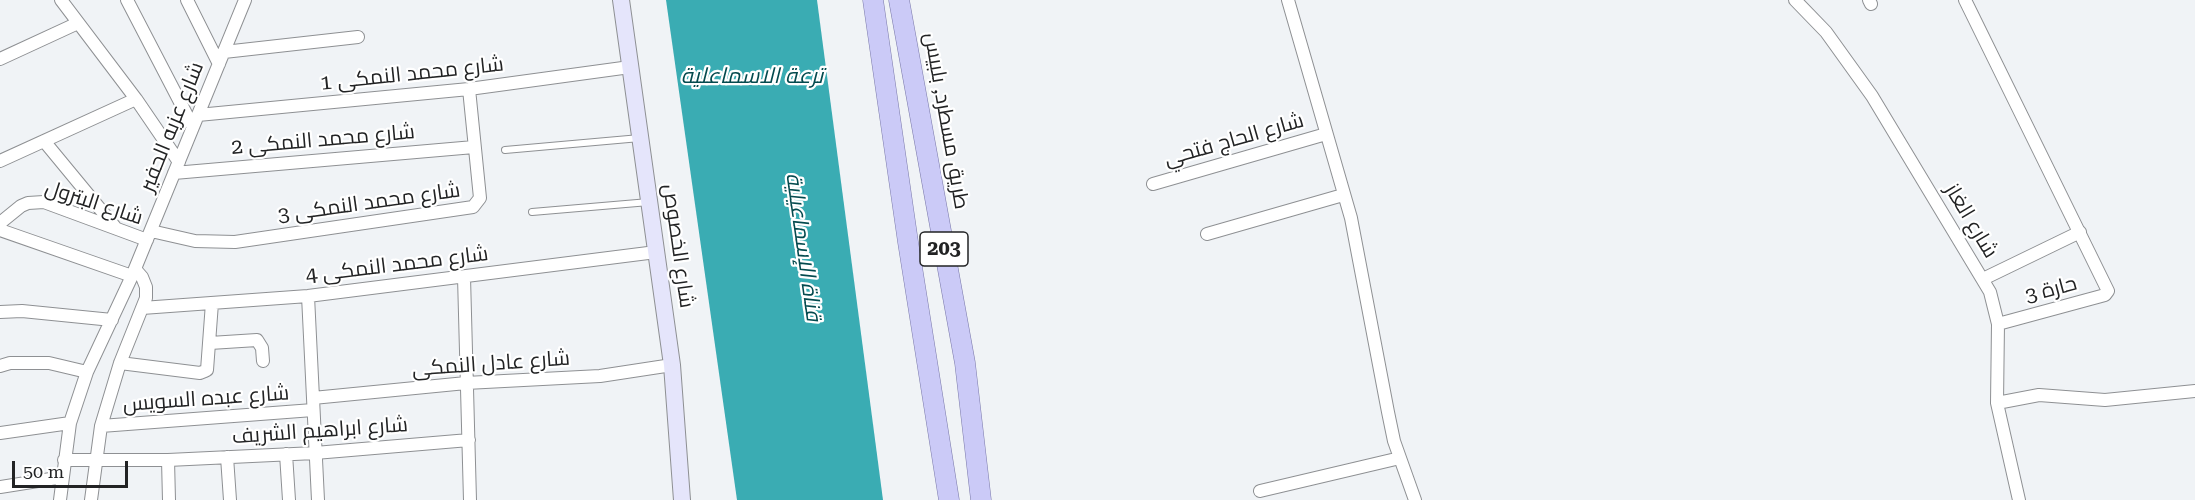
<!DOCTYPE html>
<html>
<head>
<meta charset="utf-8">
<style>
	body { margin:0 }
	#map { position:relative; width:2195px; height:500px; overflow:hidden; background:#f0f3f6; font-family:"Roboto Serif",serif }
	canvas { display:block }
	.scale { position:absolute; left:12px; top:461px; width:116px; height:27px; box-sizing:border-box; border:3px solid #222324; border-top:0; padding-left:8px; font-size:18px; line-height:21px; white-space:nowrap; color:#222324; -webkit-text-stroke:4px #fff; paint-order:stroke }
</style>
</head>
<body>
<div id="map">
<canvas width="2195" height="500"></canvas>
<div class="scale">50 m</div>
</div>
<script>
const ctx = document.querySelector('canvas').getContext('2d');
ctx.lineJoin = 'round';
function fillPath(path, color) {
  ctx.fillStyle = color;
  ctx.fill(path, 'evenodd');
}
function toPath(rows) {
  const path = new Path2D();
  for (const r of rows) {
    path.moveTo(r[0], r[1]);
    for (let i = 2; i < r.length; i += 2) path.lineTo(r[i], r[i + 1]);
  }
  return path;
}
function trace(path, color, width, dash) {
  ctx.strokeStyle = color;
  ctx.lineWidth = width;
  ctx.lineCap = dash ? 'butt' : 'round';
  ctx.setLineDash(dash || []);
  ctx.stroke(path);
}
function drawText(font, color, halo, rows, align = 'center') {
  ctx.font = font + ' "Roboto Serif",Cairo,serif';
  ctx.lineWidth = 4.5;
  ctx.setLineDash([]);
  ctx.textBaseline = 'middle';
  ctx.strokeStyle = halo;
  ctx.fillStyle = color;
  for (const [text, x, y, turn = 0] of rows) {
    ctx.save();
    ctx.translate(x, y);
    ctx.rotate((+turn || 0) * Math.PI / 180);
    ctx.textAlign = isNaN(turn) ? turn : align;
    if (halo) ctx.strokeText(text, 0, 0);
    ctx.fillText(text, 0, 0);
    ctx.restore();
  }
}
const water = toPath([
	[666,0,817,0,883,500,737,500]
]);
const lane = toPath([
	[505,150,640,138],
	[532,212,649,202]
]);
const street = toPath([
	[61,0,136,99,179,162],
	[127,0,193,127],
	[187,0,219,64],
	[1288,0,1351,218,1388,412,1394,441,1415,500],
	[1795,0,1826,32,1872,96,1990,292,1998,324,1997,403,2019,500],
	[1869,0,1871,4],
	[1965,0,2108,291,2105,295,1998,324],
	[224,52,358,37],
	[0,59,78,23],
	[198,115,469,89,630,67],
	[44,141,115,227],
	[0,161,136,99],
	[174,173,474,147],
	[1153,184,1326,134],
	[0,223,21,206,28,203,44,202,147,240],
	[0,230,132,276],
	[151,231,195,241,235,242,473,207,480,198,469,89],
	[1207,234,1343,195],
	[464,277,470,500],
	[1983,279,2080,232],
	[308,296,318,500],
	[142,308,308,296,656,252],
	[0,312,22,311,112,320],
	[210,343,257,340,262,348,263,361],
	[120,363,200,373,205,371,207,370,212,303],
	[0,366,10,363,49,363,87,372],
	[313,398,466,383,600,376,672,365],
	[1997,403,2039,395,2105,400,2195,391],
	[101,426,313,410],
	[0,433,70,423],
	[286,454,289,500],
	[227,457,230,500],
	[64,460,168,460,315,453,469,440],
	[168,460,169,500],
	[0,487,63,477],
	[1260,491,1400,458],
	[60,500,70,423,87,372,132,276,245,0],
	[91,500,101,426,120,363,146,298,146,287,142,277,135,269]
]);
const secondary = toPath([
	[621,0,672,365,682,500]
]);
const primary = toPath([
	[873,0,908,242,949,500],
	[899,0,965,363,981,500]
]);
const shields = [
	[944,249,48]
];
const shieldNames = [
	["203",944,249]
];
const streetNames = [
	["شارع محمد النمكى 1",412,74,-6],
	["طريق مسطرد, بلبيس",946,121,80],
	["شارع عزبه الحفير",172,127,-68],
	["شارع محمد النمكى 2",323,140,-5],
	["شارع الحاج فتحي",1234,140,-16],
	["شارع البترول",94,203,18],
	["شارع محمد النمكى 3",369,203,-8],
	["شارع الغاز",1971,221,59],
	["شارع الخصوص",678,246,82],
	["شارع محمد النمكى 4",397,265,-7],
	["حارة 3",2051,290,-15],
	["شارع عادل النمكى",491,364,-4],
	["شارع عبده السويس",206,399,-4],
	["شارع ابراهيم الشريف",320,431,-4]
];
const waterNames = [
	["ترعة الاسماعلية",752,77],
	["قناة الإسماعيلية",803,247,82]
];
fillPath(water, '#3aacb3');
trace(lane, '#8e9093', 8);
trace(street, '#8e9093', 14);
trace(secondary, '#8e9093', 18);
trace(primary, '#7a79a9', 21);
trace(lane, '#fff', 6);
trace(street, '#fff', 12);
trace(secondary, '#e5e5fb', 16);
trace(primary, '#cbcaf7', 20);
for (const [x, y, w] of shields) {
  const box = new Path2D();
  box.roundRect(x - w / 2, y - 17, w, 34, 4.5);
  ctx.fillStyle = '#fff';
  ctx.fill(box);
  trace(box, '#222324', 1.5);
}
drawText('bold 20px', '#222324', null, shieldNames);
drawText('21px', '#222324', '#fff', streetNames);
drawText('italic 22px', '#034a4e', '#fff', waterNames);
</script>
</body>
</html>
